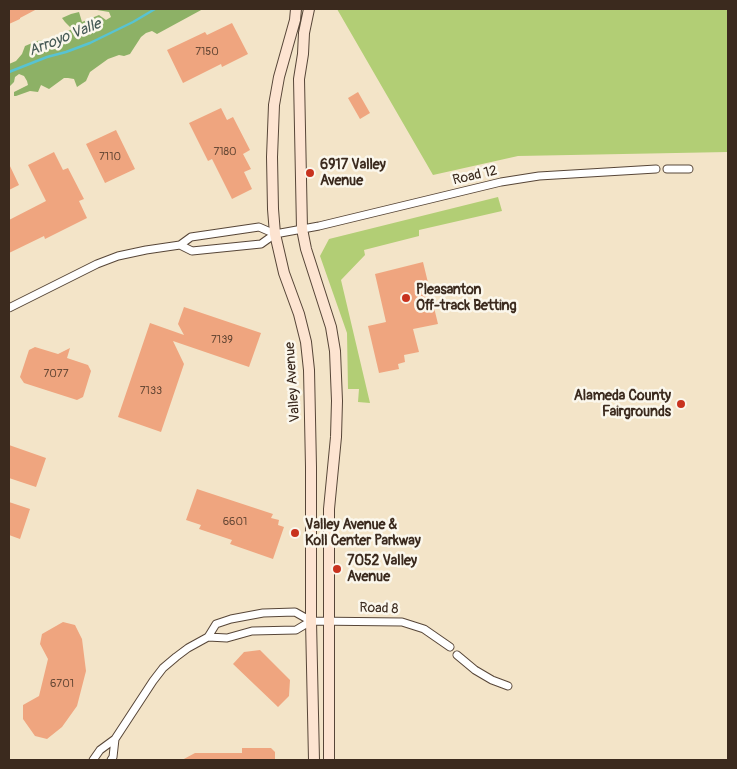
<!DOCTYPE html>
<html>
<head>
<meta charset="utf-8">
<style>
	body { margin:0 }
	#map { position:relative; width:737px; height:769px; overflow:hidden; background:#f3e4c8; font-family:Pangolin,sans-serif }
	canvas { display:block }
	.frame { position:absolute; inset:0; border:10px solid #3b2a1e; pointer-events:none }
</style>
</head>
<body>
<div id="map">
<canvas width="737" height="769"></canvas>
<div class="frame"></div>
</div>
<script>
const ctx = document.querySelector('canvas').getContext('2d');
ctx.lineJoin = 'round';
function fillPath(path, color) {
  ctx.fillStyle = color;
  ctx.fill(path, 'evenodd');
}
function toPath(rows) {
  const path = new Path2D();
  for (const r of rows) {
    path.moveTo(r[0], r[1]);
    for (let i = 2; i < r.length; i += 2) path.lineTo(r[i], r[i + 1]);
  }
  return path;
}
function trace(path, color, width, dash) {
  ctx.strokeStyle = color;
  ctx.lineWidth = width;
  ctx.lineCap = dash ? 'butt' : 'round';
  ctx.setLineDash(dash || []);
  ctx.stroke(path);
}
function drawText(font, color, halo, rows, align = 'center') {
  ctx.font = font + ' Pangolin,sans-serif';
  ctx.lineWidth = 5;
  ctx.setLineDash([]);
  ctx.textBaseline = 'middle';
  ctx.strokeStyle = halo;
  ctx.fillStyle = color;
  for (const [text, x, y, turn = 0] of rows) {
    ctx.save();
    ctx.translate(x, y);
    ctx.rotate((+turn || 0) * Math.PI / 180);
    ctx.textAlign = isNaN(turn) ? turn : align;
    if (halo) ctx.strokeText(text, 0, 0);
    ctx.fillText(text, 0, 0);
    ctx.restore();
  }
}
const green = toPath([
	[337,9,728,9,728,152,518,156,433,175],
	[498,197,502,211,419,230,419,236,364,250,365,255,341,280,370,403,358,402,359,389,348,389,347,333,320,256,329,239]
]);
const forest = toPath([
	[97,9,203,9,157,34,152,31,146,33,141,37,130,54,124,56,119,55,108,59,90,72,86,81,77,87,74,79,68,78,64,78,49,89,41,85,38,92,30,91,16,96,14,96,14,92,28,85,27,81,24,76,19,74,15,77,14,82,9,87,9,64,16,61,22,54,25,46,37,41,50,39,60,35,72,29,65,22,62,18,71,14,79,12,82,22,99,15,106,20,111,17,109,12,97,10]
]);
const stream = toPath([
	[9,72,47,57,66,52,90,43,133,22,155,9]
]);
const building = toPath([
	[9,9,37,9,20,18,20,19,9,24],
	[232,23,248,54,222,67,221,64,183,83,167,50,205,32,207,35],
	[358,92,370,113,360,119,348,98],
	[221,108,227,120,233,117,250,150,243,154,251,169,244,172,252,189,232,199,212,159,208,161,189,123],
	[116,130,135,169,105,183,86,144],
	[54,152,63,170,68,168,84,199,79,201,87,218,45,239,44,236,9,253,9,220,46,201,28,165],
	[9,164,19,185,9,190],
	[423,262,438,324,413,329,419,352,404,355,405,362,398,364,399,369,379,373,368,326,386,322,375,274],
	[184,307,261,333,249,367,173,341,184,364,161,432,118,417,150,323,184,335,178,324],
	[35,347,58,354,70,348,67,358,88,365,91,371,83,397,77,400,24,383,20,377,29,350],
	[9,445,46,458,36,487,9,478],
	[197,489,273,514,271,518,279,520,278,525,284,527,273,559,230,544,232,540,199,529,201,525,186,520],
	[9,502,30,509,20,539,9,535],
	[63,622,75,625,82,639,86,671,77,706,62,727,47,739,35,736,23,719,23,705,39,696,48,659,40,644,42,634],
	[260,650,290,680,289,696,278,707,233,664,244,652],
	[242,748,271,748,275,752,275,760,182,760,195,753,242,753]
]);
const street = toPath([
	[667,169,689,169],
	[180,245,192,251,261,244,275,234,319,226,501,182,539,176,656,169],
	[9,308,97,264,118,256,146,250,180,245,191,237,259,227,275,234],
	[208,637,227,638,252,631,296,630,311,621],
	[457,655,475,670,492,680,508,686],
	[93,760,100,750,115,739],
	[111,760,113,757,115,739,153,681,163,668,176,657,188,648,208,637,216,624,231,619,263,613,295,612,311,621,402,622,424,629,450,647]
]);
const secondary = toPath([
	[296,9,295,20,279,77,274,105,272,157,273,209,275,234,284,273,299,314,306,342,309,370,311,467,311,621,314,760],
	[309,9,304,33,303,54,299,79,302,229,306,249,331,327,335,351,337,401,336,437,329,509,329,760]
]);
const markers = [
	[310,173,5,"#c8321e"],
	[406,298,5,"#c8321e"],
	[681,404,5,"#c8321e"],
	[295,533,5,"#c8321e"],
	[337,569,5,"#c8321e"]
];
const numberNames = [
	["7150",207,52],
	["7180",225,152],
	["7110",110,157],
	["7139",222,340],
	["7077",56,374],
	["7133",151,391],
	["6601",235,522],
	["6701",62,684]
];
const poiNames = [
	["6917 Valley",320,165],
	["Avenue",320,181],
	["Pleasanton",416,290],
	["Off-track Betting",416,306],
	["Alameda County",671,396,"right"],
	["Fairgrounds",671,412,"right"],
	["Valley Avenue &",305,525],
	["Koll Center Parkway",305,541],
	["7052 Valley",347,561],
	["Avenue",347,577]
];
const streetNames = [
	["Road 12",475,176,-13],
	["Valley Avenue",293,382,-94],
	["Road 8",379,609,2]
];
const waterNames = [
	["Arroyo Valle",65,38,-22]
];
fillPath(green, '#b2ce75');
fillPath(forest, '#8db166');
trace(stream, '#58c3d2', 2.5);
fillPath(building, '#efa57f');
trace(street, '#574638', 9);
trace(secondary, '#574638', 12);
trace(street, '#fff', 7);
trace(secondary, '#fde4d1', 10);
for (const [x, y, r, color] of markers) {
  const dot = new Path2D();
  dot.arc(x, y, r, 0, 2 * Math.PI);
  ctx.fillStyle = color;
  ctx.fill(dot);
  trace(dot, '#fbf7ec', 2);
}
drawText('11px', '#684936', null, numberNames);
drawText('bold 14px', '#3b2a1e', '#fbf7ec', poiNames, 'left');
drawText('14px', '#3b2a1e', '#fbf7ec', streetNames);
drawText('italic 15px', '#445854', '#fbf7ec', waterNames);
</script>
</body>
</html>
